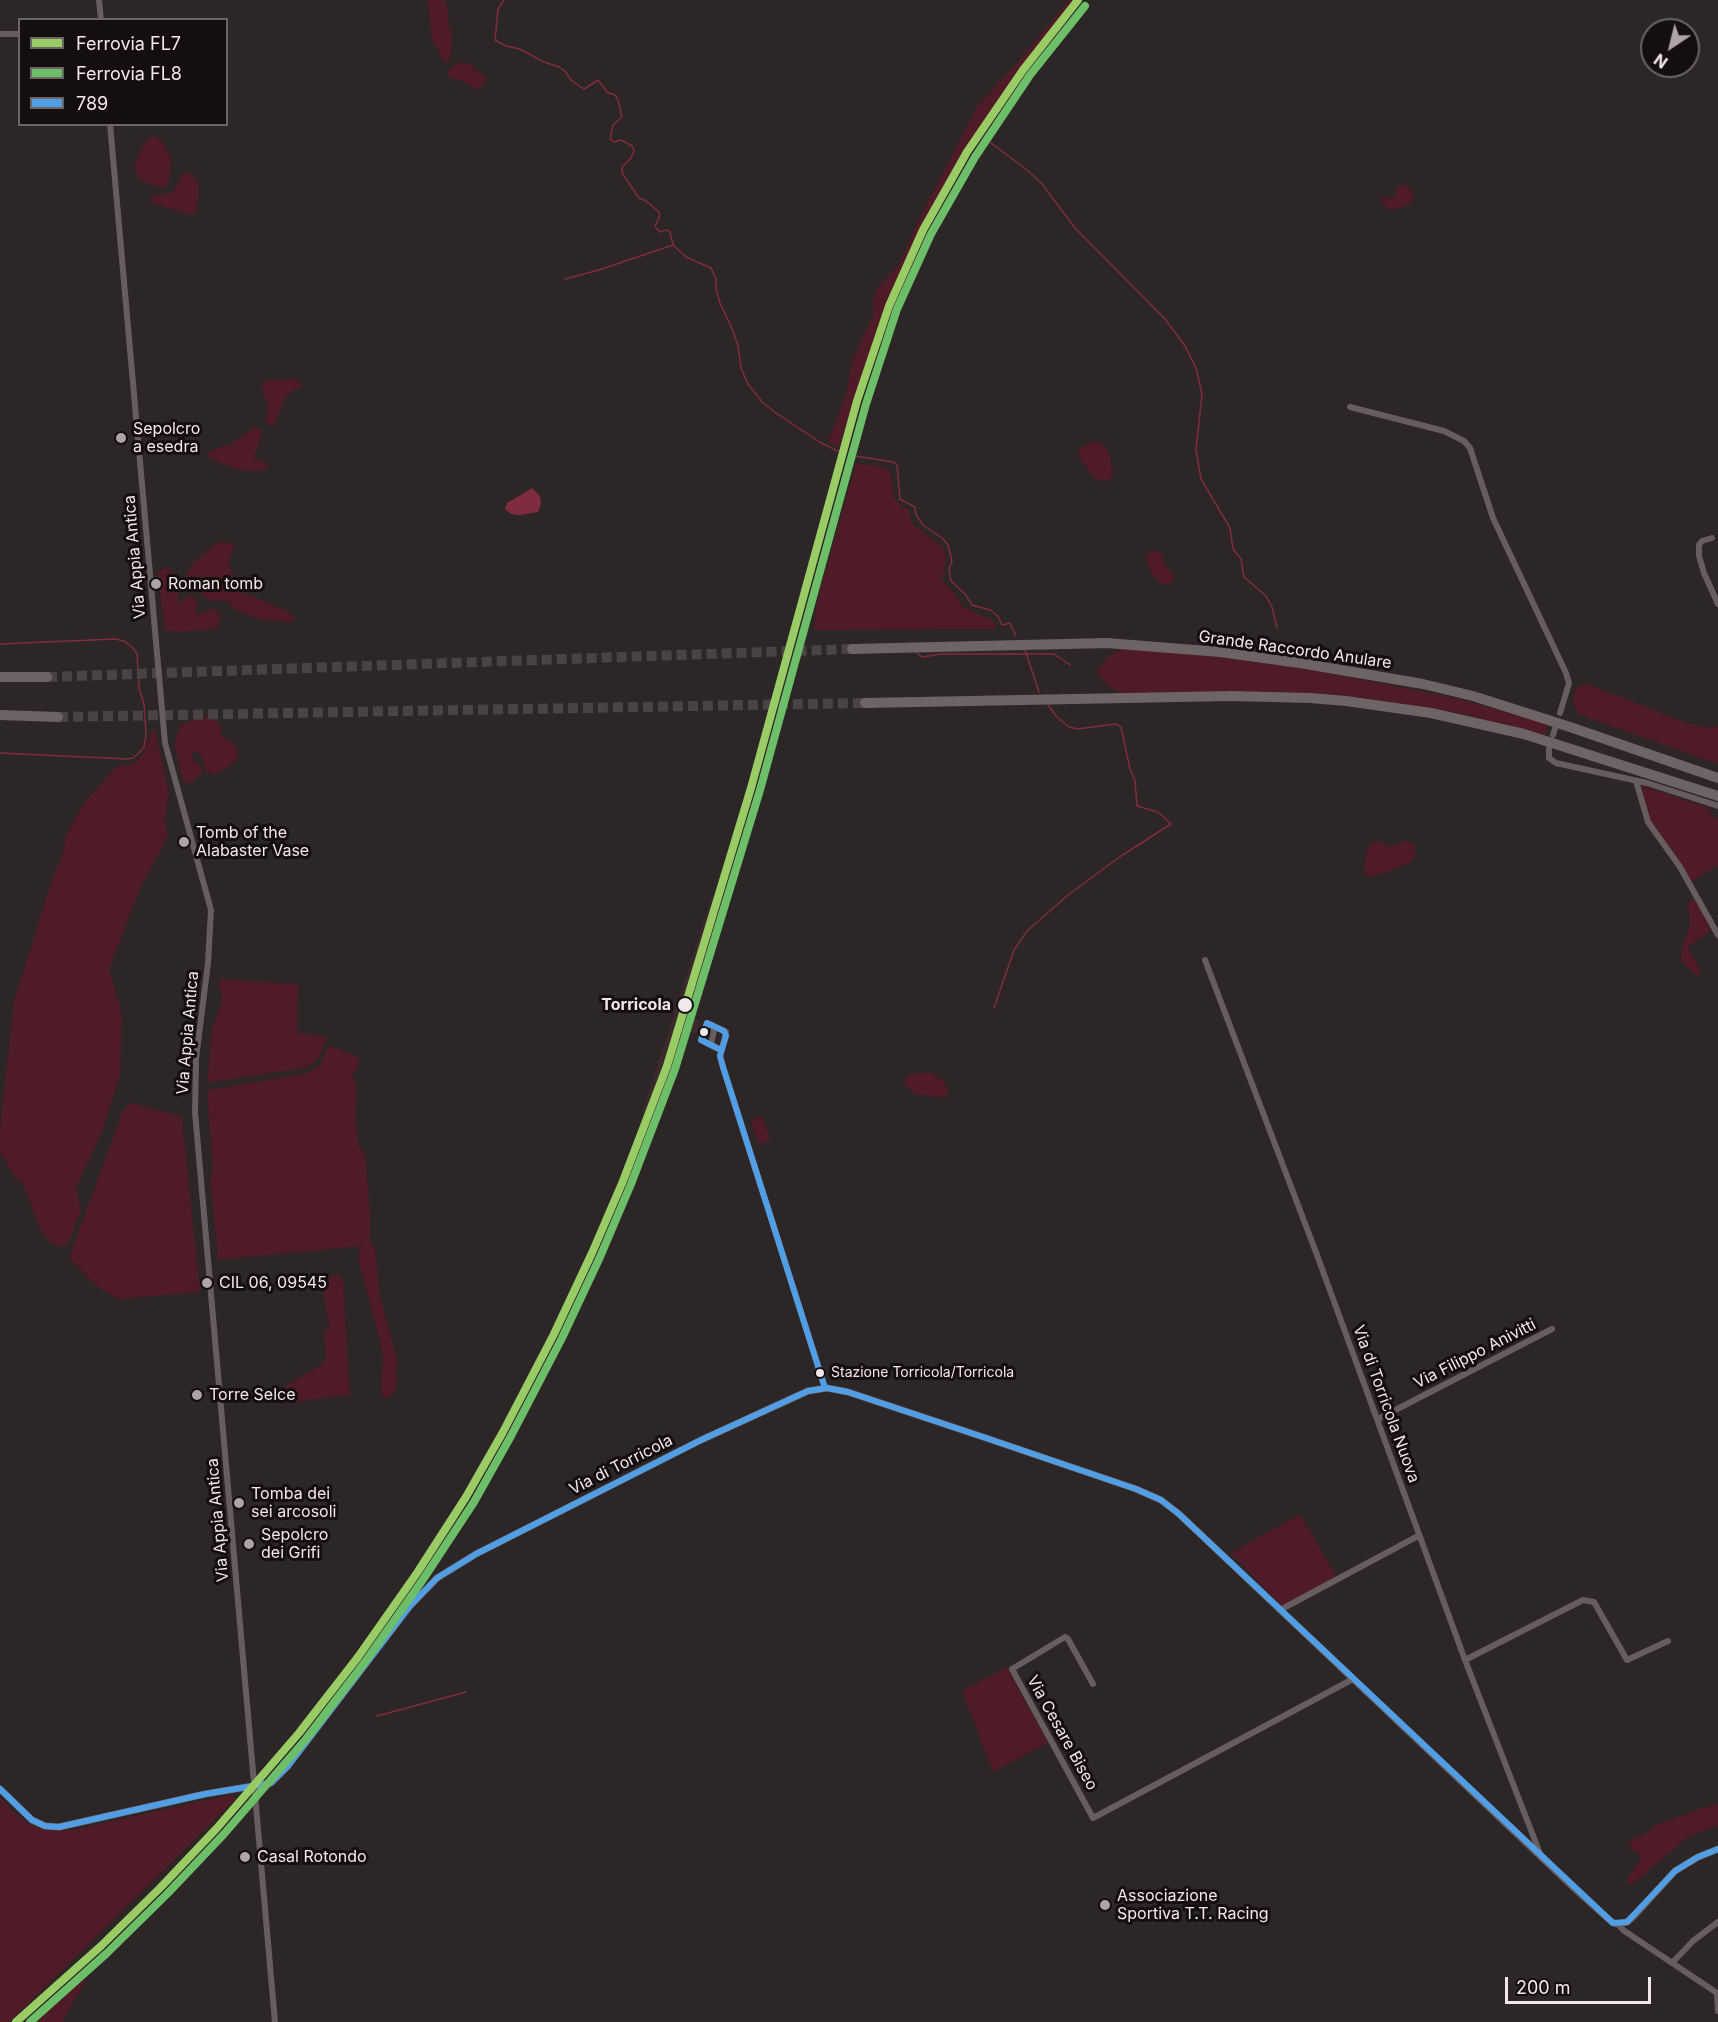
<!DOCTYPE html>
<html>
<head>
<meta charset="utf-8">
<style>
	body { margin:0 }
	#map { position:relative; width:1718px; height:2022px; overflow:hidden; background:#2c2626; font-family:Inter,sans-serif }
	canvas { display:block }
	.legend { position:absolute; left:18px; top:18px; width:210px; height:108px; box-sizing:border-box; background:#140e0e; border:2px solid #6c6566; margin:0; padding:8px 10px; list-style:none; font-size:18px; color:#f1e8e9 }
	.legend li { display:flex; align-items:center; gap:12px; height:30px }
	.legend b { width:30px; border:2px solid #6c6566 }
	.north { position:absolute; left:1640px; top:18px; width:60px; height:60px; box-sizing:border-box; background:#140e0e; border:2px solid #6c6566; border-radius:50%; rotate:215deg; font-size:16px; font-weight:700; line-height:24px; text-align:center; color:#f1e8e9 }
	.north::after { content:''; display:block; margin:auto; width:21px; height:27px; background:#aca4a5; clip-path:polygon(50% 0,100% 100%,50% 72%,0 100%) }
	.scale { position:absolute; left:1505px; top:1977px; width:146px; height:27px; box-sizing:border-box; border:3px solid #f1e8e9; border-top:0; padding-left:8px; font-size:18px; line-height:21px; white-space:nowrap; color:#f1e8e9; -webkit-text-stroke:4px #140e0e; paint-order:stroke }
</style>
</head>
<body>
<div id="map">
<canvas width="1718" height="2022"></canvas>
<ul class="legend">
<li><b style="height:8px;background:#9acc66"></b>Ferrovia FL7</li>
<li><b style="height:8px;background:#6cbf68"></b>Ferrovia FL8</li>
<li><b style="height:8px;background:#529ee5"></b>789</li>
</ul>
<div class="north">N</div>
<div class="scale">200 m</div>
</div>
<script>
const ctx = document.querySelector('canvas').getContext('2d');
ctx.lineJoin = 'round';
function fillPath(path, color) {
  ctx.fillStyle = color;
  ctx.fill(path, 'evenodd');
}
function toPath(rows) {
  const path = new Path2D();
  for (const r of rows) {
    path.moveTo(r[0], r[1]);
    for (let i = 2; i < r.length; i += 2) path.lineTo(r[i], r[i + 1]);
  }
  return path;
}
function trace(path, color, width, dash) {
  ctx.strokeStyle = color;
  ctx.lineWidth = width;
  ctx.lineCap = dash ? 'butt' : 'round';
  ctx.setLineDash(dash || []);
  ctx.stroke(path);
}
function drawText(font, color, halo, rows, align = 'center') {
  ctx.font = font + ' Inter,sans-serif';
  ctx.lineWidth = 6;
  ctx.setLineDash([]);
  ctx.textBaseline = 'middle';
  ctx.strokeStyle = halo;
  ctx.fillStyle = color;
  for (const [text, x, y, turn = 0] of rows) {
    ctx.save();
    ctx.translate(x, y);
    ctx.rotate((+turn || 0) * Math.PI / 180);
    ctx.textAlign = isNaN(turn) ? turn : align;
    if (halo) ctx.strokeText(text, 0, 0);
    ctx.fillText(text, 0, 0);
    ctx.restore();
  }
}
const built = toPath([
	[712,896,729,902,692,1018,701,1021,696,1034,687,1031,655,1117,642,1112]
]);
const green = toPath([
	[426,0,445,0,448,9,448,21,452,37,450,60,445,63,432,41,429,8],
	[1069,0,1075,0,1031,55,994,108,934,205,879,322,839,447,828,442,847,391,852,361,873,315,873,299,877,289,899,264,923,211,978,105,1017,63],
	[458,62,470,64,476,71,484,76,486,79,484,85,475,89,463,81,448,77,449,69],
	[152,136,161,139,171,158,169,181,165,188,158,187,139,179,134,166,144,143],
	[183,173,189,173,198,180,199,194,195,213,191,215,152,203,150,198,154,195,167,194,173,192],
	[1403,184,1410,188,1414,196,1411,204,1392,210,1383,205,1381,196,1388,199,1395,197,1396,189],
	[297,379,302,386,286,396,274,425,269,426,266,421,268,405,263,393,263,384,268,380],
	[254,428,261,429,262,433,254,457,269,465,263,471,237,470,211,459,207,453,215,449,231,444],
	[1095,441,1103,445,1110,455,1113,477,1107,481,1094,478,1077,454,1081,447],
	[856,463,885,467,890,473,895,499,909,511,912,524,944,548,946,560,942,580,957,596,962,606,992,620,996,626,994,629,814,630,816,605],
	[218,542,231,543,234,547,228,563,240,592,251,595,290,613,296,619,292,622,262,620,235,610,231,604,226,600,211,601,206,599,185,576,195,561],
	[1153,550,1161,553,1165,565,1175,578,1170,584,1162,584,1151,573,1145,556],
	[169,568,176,575,179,603,182,602,188,595,195,597,198,604,195,610,198,615,209,609,216,610,221,616,217,629,177,632,165,630,157,572,162,569],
	[1122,649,1198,655,1293,666,1456,698,1548,724,1545,735,1459,713,1363,698,1120,693,1109,687,1096,671,1109,656],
	[1587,684,1687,723,1708,728,1718,726,1718,764,1582,716,1575,709,1573,696,1577,687],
	[208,717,217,721,221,727,221,736,230,740,238,750,237,761,214,775,206,770,202,756,195,751,192,754,193,760,201,766,203,772,193,782,187,783,183,782,174,743,181,724],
	[155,730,169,793,165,821,168,836,141,886,109,969,122,1014,120,1074,102,1132,76,1187,81,1210,69,1242,66,1246,61,1247,55,1245,47,1238,39,1226,22,1182,15,1178,0,1152,0,1128,14,1001,54,873,61,860,66,836,83,804,116,767,132,764,143,755,151,733],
	[1640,785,1712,809,1710,816,1718,819,1718,865,1691,882,1649,820],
	[1380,841,1388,847,1407,841,1415,845,1415,857,1409,863,1390,871,1370,877,1364,874,1366,853,1371,843],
	[1690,900,1694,900,1699,906,1711,930,1688,947,1688,949,1701,971,1700,974,1696,975,1682,962,1681,950,1690,926,1688,905],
	[221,979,298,984,297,1032,327,1037,318,1060,305,1068,207,1083,212,1028,221,1006,222,995,219,985],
	[329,1045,358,1057,360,1063,352,1077,357,1086,355,1115,359,1147,365,1152,370,1211,370,1243,375,1248,380,1296,397,1360,396,1388,389,1398,384,1397,381,1394,383,1354,358,1257,362,1246,218,1260,210,1177,213,1173,207,1090,308,1073,319,1066],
	[930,1072,944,1081,948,1090,947,1095,941,1098,915,1094,904,1084,905,1079,911,1074],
	[131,1103,182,1117,200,1292,118,1299,96,1286,69,1258,123,1110],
	[763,1116,770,1141,758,1144,751,1120],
	[338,1275,343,1281,350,1395,285,1403,282,1393,287,1385,321,1365,326,1358,324,1335,329,1325,322,1287,331,1276],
	[1300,1514,1337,1577,1282,1607,1231,1553],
	[1007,1667,1048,1743,993,1772,962,1691],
	[230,1795,237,1798,18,2014,9,2022,0,2022,0,1796,11,1809,29,1824,46,1830,71,1830],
	[1718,1804,1718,1825,1688,1837,1634,1883,1629,1885,1627,1883,1627,1879,1641,1858,1639,1854,1632,1850,1629,1843,1633,1839,1648,1832,1654,1826,1696,1810],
	[78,1975,86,1981,62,2022,25,2022]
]);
const water = toPath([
	[532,488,540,496,541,504,538,512,520,515,511,514,505,509,507,503]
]);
const stream = toPath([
	[504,0,498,9,495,40,506,46,520,49,544,62,559,67,565,71,571,80,584,89,598,80,607,92,615,95,618,100,622,117,613,125,610,139,614,142,621,140,632,146,634,150,631,158,622,167,622,173,639,198,646,201,658,211,660,215,655,226,657,229,660,232,667,230,670,232,673,245,686,257,711,268,716,279,716,289,720,303,733,331,738,346,741,368,748,384,763,403,776,413,821,443,838,451],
	[991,143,1027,170,1042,184,1075,228,1165,319,1185,346,1196,368,1202,394,1196,450,1201,479,1230,528,1233,549,1241,559,1244,577,1266,596,1272,607,1277,628],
	[565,279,599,270,673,245],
	[855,456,893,462,897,465,900,499,915,507,916,515,923,525,942,538,948,545,952,561,949,569,951,581,965,594,972,605,990,610,998,616,1002,625,1010,623,1016,636],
	[0,644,115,639,124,641,133,648,137,654,139,688,144,704,146,735,144,747,140,752,133,758,127,759,0,753],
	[1025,650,1039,692],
	[917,653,922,657,941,654,1054,654,1070,665],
	[994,1008,1014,950,1027,931,1068,895,1121,856,1171,824,1158,812,1137,806,1135,781,1130,769,1121,727,1116,724,1077,729,1069,727,1057,717,1048,705],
	[377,1716,466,1692]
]);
const motorwayTunnel = toPath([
	[47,677,852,649],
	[58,717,865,703]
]);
const minor = toPath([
	[99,0,101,20],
	[0,34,20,34],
	[110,124,165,743,211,910,208,963,196,1059,195,1112,275,2022],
	[1350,407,1444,431,1464,441,1470,448,1493,518,1566,673,1569,683,1560,713],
	[1712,538,1702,541,1699,545,1699,556,1704,573,1718,604],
	[1553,735,1556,725],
	[1549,748,1549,758,1556,763,1647,783,1718,806],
	[1636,781,1648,822,1680,867,1718,935],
	[1205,960,1317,1255,1465,1660,1541,1856],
	[711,1045,714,1030,713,1026],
	[721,1050,701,1040,707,1023,726,1032,720,1056,723,1067,825,1388],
	[1378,1419,1552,1329],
	[1280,1610,1418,1536],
	[1465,1660,1583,1600,1594,1602,1627,1660,1668,1641],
	[1093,1684,1068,1639,1065,1637,1012,1669,1093,1818,1353,1679],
	[1618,1924,1623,1930,1717,1993,1718,2011],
	[1672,1963,1693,1941,1718,1922]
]);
const tertiary = toPath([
	[0,1789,32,1820,45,1826,59,1827,205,1794,271,1783,288,1766,410,1606,437,1578,476,1554,701,1440,808,1391,827,1388,848,1392,986,1438,1136,1489,1161,1500,1179,1514,1577,1891,1613,1923,1620,1924,1627,1922,1635,1915,1675,1871,1698,1857,1718,1849]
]);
const motorway = toPath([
	[852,649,1107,643,1220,652,1300,663,1423,684,1473,696,1570,727,1718,778],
	[0,677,47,677],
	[865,703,1231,696,1310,698,1346,701,1431,713,1524,734,1718,796],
	[0,715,58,717]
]);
const bus1 = toPath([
	[726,1036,720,1056,723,1067,825,1388],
	[721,1050,701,1040,707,1023,724,1031,726,1036],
	[0,1789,32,1820,45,1826,59,1827,205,1794,271,1783,288,1766,410,1606,437,1578,476,1554,701,1440,808,1391,827,1388,848,1392,986,1438,1136,1489,1161,1500,1179,1514,1613,1923,1627,1922,1675,1871,1698,1857,1718,1849]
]);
const rail1 = toPath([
	[16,2022,101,1946,161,1887,217,1828,299,1733,358,1657,417,1573,466,1497,503,1432,554,1334,592,1253,623,1181,667,1066,751,788,857,401,889,306,923,230,967,152,1023,70,1078,0]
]);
const rail2 = toPath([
	[30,2022,107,1953,168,1893,224,1834,306,1739,365,1662,424,1578,474,1502,511,1436,562,1338,600,1257,631,1184,675,1069,760,790,866,404,897,309,931,234,975,157,1030,75,1085,6]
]);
const markers = [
	[121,438,6,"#aca4a5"],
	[156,584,6,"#aca4a5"],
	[184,842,6,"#aca4a5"],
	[685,1005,8,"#f1e8e9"],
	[704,1032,5,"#f1e8e9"],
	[207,1283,6,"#aca4a5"],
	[820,1373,5,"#f1e8e9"],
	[197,1395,6,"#aca4a5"],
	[239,1503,6,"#aca4a5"],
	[249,1544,6,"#aca4a5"],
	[245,1857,6,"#aca4a5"],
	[1105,1905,6,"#aca4a5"]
];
const busNames = [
	["Stazione Torricola/Torricola",831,1373]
];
const poiNames = [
	["Sepolcro",133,429],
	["a esedra",133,447],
	["Roman tomb",168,584],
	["Tomb of the",196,833],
	["Alabaster Vase",196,851],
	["CIL 06, 09545",219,1283],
	["Torre Selce",209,1395],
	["Tomba dei",251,1494],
	["sei arcosoli",251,1512],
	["Sepolcro",261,1535],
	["dei Grifi",261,1553],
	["Casal Rotondo",257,1857],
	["Associazione",1117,1896],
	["Sportiva T.T. Racing",1117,1914]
];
const streetNames = [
	["Via Appia Antica",135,557,-95],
	["Grande Raccordo Anulare",1295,650,8],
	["Via Appia Antica",188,1033,-85],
	["Via Filippo Anivitti",1475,1354,-27],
	["Via di Torricola Nuova",1386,1404,70],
	["Via di Torricola",621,1465,-27],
	["Via Appia Antica",218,1520,-95],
	["Via Cesare Biseo",1062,1733,61]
];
const stopNames = [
	["Torricola",671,1005]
];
fillPath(built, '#3c292c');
fillPath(green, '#4e1b27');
fillPath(water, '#7f2c40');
trace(stream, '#7f2c40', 1.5);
trace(motorwayTunnel, '#4a4343', 10, [10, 5]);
trace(minor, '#685d5e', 6);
trace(tertiary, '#685d5e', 7);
trace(motorway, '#6e6365', 10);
trace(bus1, '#529ee5', 6);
trace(rail1, '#9acc66', 8);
trace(rail2, '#6cbf68', 8);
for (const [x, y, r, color] of markers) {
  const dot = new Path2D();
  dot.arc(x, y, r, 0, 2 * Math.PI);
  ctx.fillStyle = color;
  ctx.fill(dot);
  trace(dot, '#140e0e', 2);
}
drawText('14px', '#f1e8e9', '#140e0e', busNames, 'left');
drawText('16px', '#f1e8e9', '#140e0e', poiNames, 'left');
drawText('16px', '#f1e8e9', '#140e0e', streetNames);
drawText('bold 16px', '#f1e8e9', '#140e0e', stopNames, 'right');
</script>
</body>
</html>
